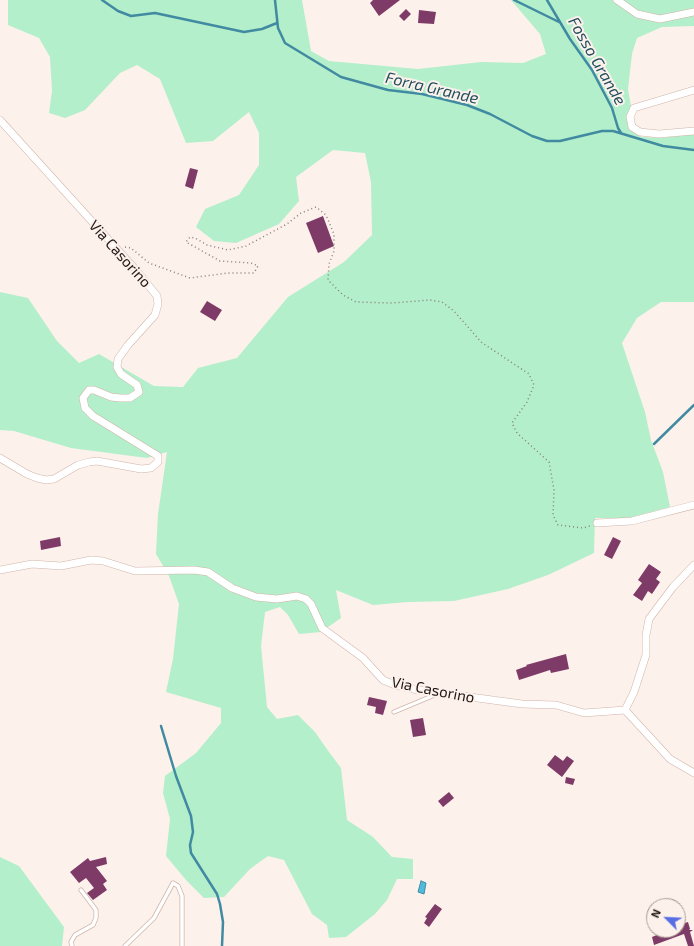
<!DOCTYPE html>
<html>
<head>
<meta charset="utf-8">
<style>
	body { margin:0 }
	#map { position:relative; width:694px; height:946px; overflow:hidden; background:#fdf1ec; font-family:"Exo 2",sans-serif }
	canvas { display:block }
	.north { position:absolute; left:646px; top:898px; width:40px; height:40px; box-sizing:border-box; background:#fdf1ec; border:1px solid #a59995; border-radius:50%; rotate:294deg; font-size:11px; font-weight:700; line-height:16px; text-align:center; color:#201612 }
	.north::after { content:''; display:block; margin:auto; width:14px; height:18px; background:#576ee4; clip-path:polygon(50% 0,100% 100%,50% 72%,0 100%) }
</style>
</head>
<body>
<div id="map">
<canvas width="694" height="946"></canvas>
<div class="north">N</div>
</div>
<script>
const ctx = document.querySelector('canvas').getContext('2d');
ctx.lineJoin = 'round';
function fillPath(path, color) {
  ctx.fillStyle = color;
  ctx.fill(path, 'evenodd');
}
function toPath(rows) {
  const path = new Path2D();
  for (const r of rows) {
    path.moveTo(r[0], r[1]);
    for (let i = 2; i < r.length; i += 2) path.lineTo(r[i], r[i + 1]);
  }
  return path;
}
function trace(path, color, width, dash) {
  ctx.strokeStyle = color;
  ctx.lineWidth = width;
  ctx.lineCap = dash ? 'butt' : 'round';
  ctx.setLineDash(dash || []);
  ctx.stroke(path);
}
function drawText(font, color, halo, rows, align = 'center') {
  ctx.font = font + ' "Exo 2",sans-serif';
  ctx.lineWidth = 4;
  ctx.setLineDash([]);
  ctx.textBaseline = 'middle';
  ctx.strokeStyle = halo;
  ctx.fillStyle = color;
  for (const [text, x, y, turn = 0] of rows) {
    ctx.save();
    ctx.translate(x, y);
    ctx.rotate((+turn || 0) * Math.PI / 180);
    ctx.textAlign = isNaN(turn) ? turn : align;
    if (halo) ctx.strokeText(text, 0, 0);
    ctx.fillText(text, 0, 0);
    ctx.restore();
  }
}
const green = toPath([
	[8,0,302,0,311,51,329,61,418,69,481,62,523,63,546,54,540,34,511,0,694,0,694,26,662,27,637,38,632,54,628,89,633,118,641,137,662,138,694,134,694,302,661,302,637,318,622,343,645,412,651,440,663,472,670,507,630,518,595,518,594,553,548,575,508,589,454,601,408,602,373,605,336,590,341,618,321,632,299,634,288,615,280,607,265,612,261,646,267,707,277,719,298,715,315,732,329,752,341,768,347,820,373,837,392,857,413,859,413,879,397,879,387,900,375,914,346,937,329,938,327,925,312,914,284,860,268,856,250,869,224,897,204,898,186,880,166,856,170,819,163,793,165,776,196,753,221,723,221,708,166,692,173,659,179,604,169,576,156,554,158,514,167,452,147,458,71,448,14,431,0,430,0,292,28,298,57,341,79,363,99,354,154,386,183,387,198,368,237,358,288,297,344,262,372,235,371,182,365,153,333,150,296,177,299,201,279,224,236,243,214,241,196,227,205,209,239,195,259,165,259,133,249,112,213,141,186,143,160,79,137,65,120,73,85,110,65,118,49,113,52,91,50,57,39,38,8,25],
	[0,857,19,866,64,927,62,946,0,946]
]);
const water = toPath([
	[421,881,426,883,424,894,418,892,421,881]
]);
const stream = toPath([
	[102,0,118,11,131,16,155,13,244,32,262,29,277,23],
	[275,0,278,28,285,43,341,77,388,90,422,94,467,105,490,114,532,136,547,141,560,141,602,131,613,131,663,146,694,150],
	[514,0,559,22],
	[547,0,570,39,592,70,612,108,618,128,621,133],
	[654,444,694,405],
	[161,726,176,776,191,816,193,832,190,845,191,853,217,894,220,904,223,922,222,946]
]);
const building = toPath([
	[373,0,400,0,379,16,370,3],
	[406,9,411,14,404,21,399,16],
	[419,10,436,12,434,24,418,23],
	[190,168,198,170,193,189,185,186],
	[323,216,334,246,318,253,306,223],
	[207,301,222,310,215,321,200,312],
	[60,537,61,546,41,550,40,541],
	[613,537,621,541,612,559,604,555],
	[649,564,661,572,656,579,660,582,652,594,648,591,642,601,633,595,642,583,638,580],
	[566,654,569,669,551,673,550,670,519,680,516,670,527,666,526,665],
	[369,697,387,701,383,715,375,713,376,707,367,705],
	[423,718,426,735,413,737,410,720],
	[555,755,563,761,567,756,574,761,562,777,547,765],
	[566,777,575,779,573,785,565,783],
	[449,792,454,798,443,807,438,801],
	[106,857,107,864,96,867,107,881,103,884,107,890,93,900,87,893,94,888,86,878,79,883,70,872,88,858,90,861],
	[435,904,442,909,429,927,424,923,427,918,425,917],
	[688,922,690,929,689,930,693,930,690,932,694,946,688,946,684,934,654,945,652,937,669,930,678,930,678,925]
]);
const path = toPath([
	[125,247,131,248,149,263,190,278,228,273,254,273,258,266,251,263,220,261,186,242,190,237,195,238,207,245,228,250,246,246,287,224,301,213,316,207,326,215,334,234,334,251,329,264,328,280,343,295,356,302,392,303,430,300,442,302,454,311,481,342,529,374,534,385,527,402,512,423,517,433,549,462,554,490,553,515,558,525,583,528,590,526]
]);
const service = toPath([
	[394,712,437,694],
	[72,946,71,942,75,935,93,925,96,918,96,910,81,890],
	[125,946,154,918,173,883,178,886,182,896,182,946]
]);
const minor = toPath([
	[617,0,637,14,660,19,694,12],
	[694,90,634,108,630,117,632,127,640,132,659,134,694,131],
	[0,120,136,270,157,296,158,304,155,315,128,345,118,359,117,367,121,374,137,385,139,392,130,398,120,398,111,397,94,390,89,390,83,398,85,408,93,416,158,456,158,462,151,468,141,469,97,461,89,462,78,465,54,479,46,480,37,478,27,474,0,458],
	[597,523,632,521,694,505],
	[0,570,32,564,61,566,91,560,103,561,135,571,194,570,208,572,232,588,256,597,277,599,297,596,306,599,311,604,322,628,363,658,383,680,395,685,418,690,522,704,556,705,584,713,625,710,670,759,694,773],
	[625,710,634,692,646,655,646,635,649,619,673,587,694,565]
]);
const streetNames = [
	["Via Casorino",120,254,48],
	["Via Casorino",433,690,11]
];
const waterNames = [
	["Fosso Grande",597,61,60],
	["Forra Grande",432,88,13]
];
fillPath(green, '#b3efca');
fillPath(water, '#4fbcde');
trace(water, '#418aa1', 1);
trace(stream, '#418aa1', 2.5);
fillPath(building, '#7f3b67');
trace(service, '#d0b5a9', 5);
trace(minor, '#d0b5a9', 8);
trace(path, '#897e7a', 1.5, [1, 3]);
trace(service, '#fff', 3.5);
trace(minor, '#fff', 7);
drawText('15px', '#201612', '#fdf1ec', streetNames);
drawText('italic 16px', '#1f4e5d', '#fdf1ec', waterNames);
</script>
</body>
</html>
